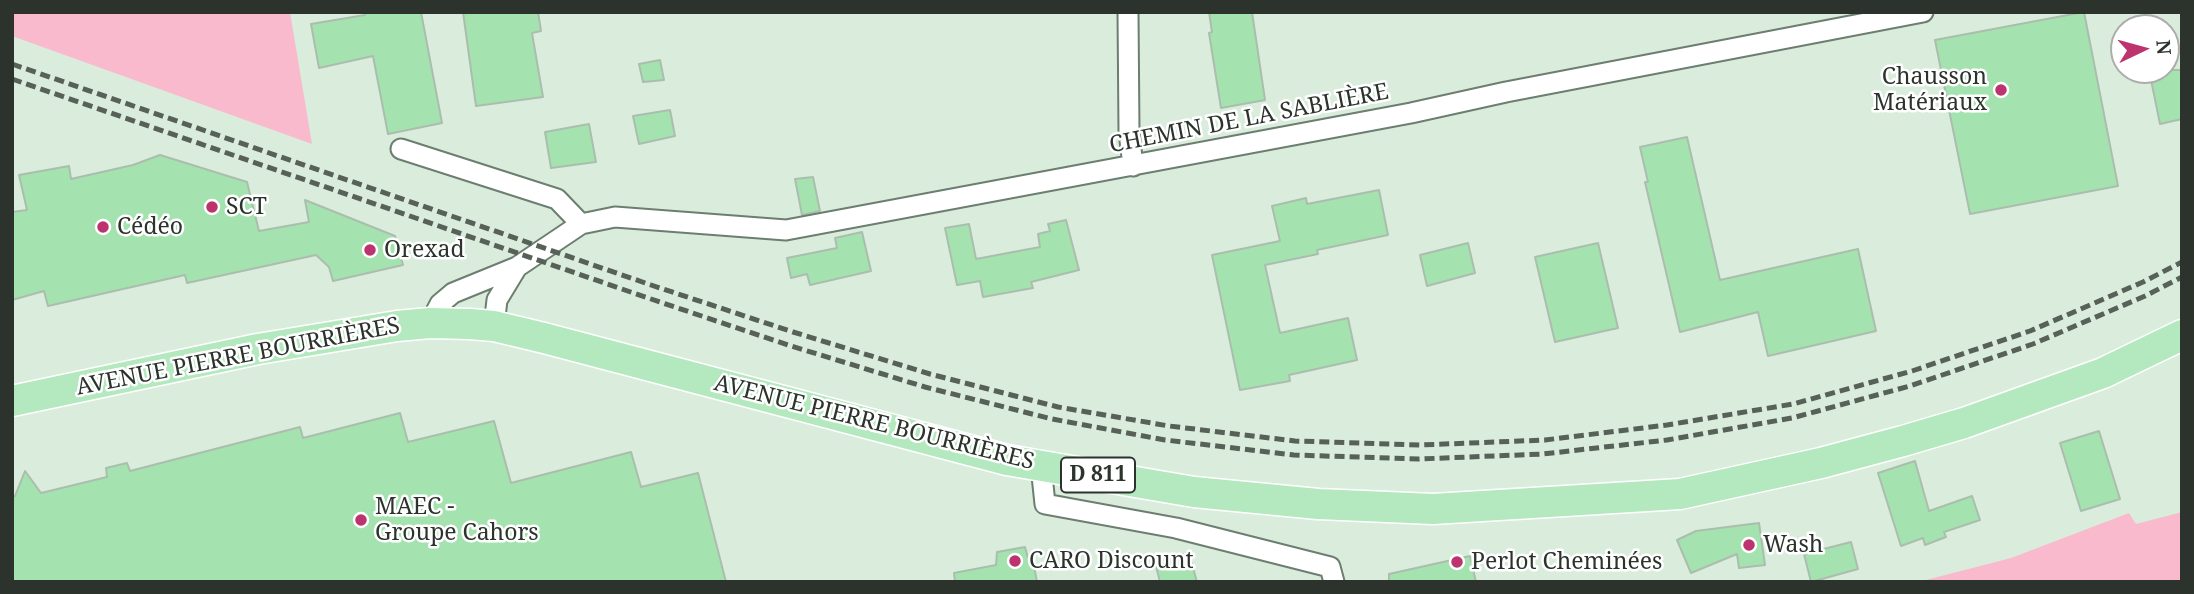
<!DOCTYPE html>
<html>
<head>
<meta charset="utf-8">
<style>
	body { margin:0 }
	#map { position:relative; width:2194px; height:594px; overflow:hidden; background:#daeddd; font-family:"Noto Serif",serif }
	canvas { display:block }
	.frame { position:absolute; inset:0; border:14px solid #2c332d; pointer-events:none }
	.north { position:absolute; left:2110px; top:14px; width:70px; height:70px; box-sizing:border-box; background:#fff; border:2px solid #abadab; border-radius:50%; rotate:85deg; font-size:19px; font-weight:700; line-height:28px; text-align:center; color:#2c332d }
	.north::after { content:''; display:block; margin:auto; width:24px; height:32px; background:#bc336e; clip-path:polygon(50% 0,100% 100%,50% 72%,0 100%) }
</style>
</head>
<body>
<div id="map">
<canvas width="2194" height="594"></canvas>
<div class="frame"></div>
<div class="north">N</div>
</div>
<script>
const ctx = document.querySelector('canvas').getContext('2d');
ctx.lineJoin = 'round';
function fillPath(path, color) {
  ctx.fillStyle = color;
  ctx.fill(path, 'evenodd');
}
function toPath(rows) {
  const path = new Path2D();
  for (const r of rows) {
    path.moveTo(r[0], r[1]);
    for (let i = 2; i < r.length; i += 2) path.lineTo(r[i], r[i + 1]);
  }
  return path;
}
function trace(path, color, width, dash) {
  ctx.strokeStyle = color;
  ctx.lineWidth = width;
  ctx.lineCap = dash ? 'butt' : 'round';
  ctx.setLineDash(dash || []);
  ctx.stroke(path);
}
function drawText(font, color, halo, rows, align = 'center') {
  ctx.font = font + ' "Noto Serif",serif';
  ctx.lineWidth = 5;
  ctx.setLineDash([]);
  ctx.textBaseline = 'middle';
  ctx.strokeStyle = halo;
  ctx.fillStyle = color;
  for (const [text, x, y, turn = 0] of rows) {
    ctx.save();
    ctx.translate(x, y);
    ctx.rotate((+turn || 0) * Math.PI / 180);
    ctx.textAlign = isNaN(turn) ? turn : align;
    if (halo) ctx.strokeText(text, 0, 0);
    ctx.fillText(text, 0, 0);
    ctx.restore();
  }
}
const green = toPath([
	[12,12,290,12,312,144,12,36],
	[2182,512,2182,582,1918,582,2011,558,2129,513,2136,524]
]);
const building = toPath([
	[364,12,421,12,442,123,388,134,373,56,319,68,311,24,365,15,364,12],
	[463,12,538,12,541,31,532,33,543,97,476,106,463,12],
	[1209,12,1252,12,1265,100,1221,108,1209,33,1212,32,1209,12],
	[2084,12,2118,186,1970,214,1935,40,2084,12],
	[660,60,664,80,643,82,639,64,660,60],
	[2149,70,2182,70,2182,119,2160,124,2149,70],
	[670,110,675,136,639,144,633,116,670,110],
	[589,124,596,162,551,168,545,132,589,124],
	[1687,137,1720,280,1858,249,1876,331,1768,356,1758,312,1680,332,1645,182,1648,182,1640,147,1687,137],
	[160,155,247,182,259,231,309,222,305,200,395,236,403,265,333,281,329,267,316,255,187,283,185,275,48,306,44,291,12,300,12,212,27,210,19,175,69,166,71,179,133,165,160,155],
	[813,177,820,211,802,215,795,179,813,177],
	[1379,190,1388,235,1317,250,1318,254,1265,265,1280,333,1348,318,1357,360,1289,375,1290,381,1240,390,1212,255,1280,241,1272,206,1306,198,1307,204,1379,190],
	[1066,220,1079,270,1031,282,1033,288,983,297,980,281,957,285,945,228,969,224,976,259,1040,247,1038,234,1050,231,1048,224,1066,220],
	[862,232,871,271,810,285,807,274,791,278,787,258,837,248,835,238,862,232],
	[1468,243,1475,273,1427,286,1420,255,1468,243],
	[1598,243,1618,328,1555,342,1535,257,1598,243],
	[400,413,408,442,494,421,511,483,631,452,641,487,698,473,726,582,12,582,12,497,15,496,25,471,41,493,107,477,106,468,127,463,130,471,300,427,303,438,400,413],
	[2099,431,2120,499,2081,511,2060,443,2099,431],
	[1915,461,1929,511,1972,496,1980,520,1944,532,1946,537,1925,545,1923,538,1901,546,1878,473,1915,461],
	[1759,523,1765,565,1739,568,1737,554,1691,573,1677,540,1696,531,1759,523],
	[1851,542,1858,569,1811,582,1804,554,1851,542],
	[1025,547,1028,558,1032,556,1037,582,955,582,954,573,996,565,997,552,1025,547],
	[1189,553,1197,582,1160,582,1155,562,1189,553],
	[1470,556,1476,582,1389,582,1389,574,1470,556]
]);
const minor = toPath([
	[1128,12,1129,132,1133,166],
	[401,149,557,199,581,224],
	[430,323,440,304,453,293,517,267,581,224,615,217,786,230,1411,113,1506,92,1923,12],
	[494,326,497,300,517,267],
	[1041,466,1045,504,1176,528,1330,567,1334,582]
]);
const primary = toPath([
	[12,401,258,349,397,326,430,323,470,324,494,326,544,338,1007,460,1194,492,1318,504,1433,509,1680,494,1821,463,1903,441,1964,423,2103,373,2182,335]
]);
const rail = toPath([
	[12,64,651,285,793,332,930,374,1058,407,1169,426,1295,441,1420,445,1545,440,1667,425,1793,404,1912,371,2030,331,2143,282,2182,262],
	[12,79,648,298,788,345,925,387,1052,419,1165,440,1294,455,1419,459,1543,454,1667,440,1792,418,1910,386,2033,344,2145,296,2182,277]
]);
const markers = [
	[2001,90,7,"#bc336e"],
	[212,207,7,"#bc336e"],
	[103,227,7,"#bc336e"],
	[370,250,7,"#bc336e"],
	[361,520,7,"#bc336e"],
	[1749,545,7,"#bc336e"],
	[1015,561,7,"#bc336e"],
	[1457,562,7,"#bc336e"]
];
const shields = [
	[1098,475,74]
];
const shieldNames = [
	["D 811",1098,475]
];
const poiNames = [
	["Chausson",1987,77,"right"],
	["Matériaux",1987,103,"right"],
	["SCT",226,207],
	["Cédéo",117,227],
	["Orexad",384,250],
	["MAEC -",375,507],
	["Groupe Cahors",375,533],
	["Wash",1763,545],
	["CARO Discount",1029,561],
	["Perlot Cheminées",1471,562]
];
const streetNames = [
	["CHEMIN DE LA SABLIÈRE",1249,119,-11],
	["AVENUE PIERRE BOURRIÈRES",238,357,-11],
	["AVENUE PIERRE BOURRIÈRES",874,423,14]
];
fillPath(green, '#f9bacd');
fillPath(building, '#a4e3af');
trace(building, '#abbeae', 2);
trace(minor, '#6c7e6f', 23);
trace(primary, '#fff', 33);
trace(minor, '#fff', 19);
trace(primary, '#b4e8be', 30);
trace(rail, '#576158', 5, [10, 5]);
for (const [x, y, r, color] of markers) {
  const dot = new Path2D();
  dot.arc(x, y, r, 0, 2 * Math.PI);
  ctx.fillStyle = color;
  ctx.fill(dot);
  trace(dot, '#fff', 2.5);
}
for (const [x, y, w] of shields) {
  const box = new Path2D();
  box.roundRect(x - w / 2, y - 17.5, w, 35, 5);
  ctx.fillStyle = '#fff';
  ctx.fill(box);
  trace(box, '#2c332d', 2);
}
drawText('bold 21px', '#2c332d', null, shieldNames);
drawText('23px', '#2c332d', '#fff', poiNames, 'left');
drawText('23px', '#2c332d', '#fff', streetNames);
</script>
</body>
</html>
